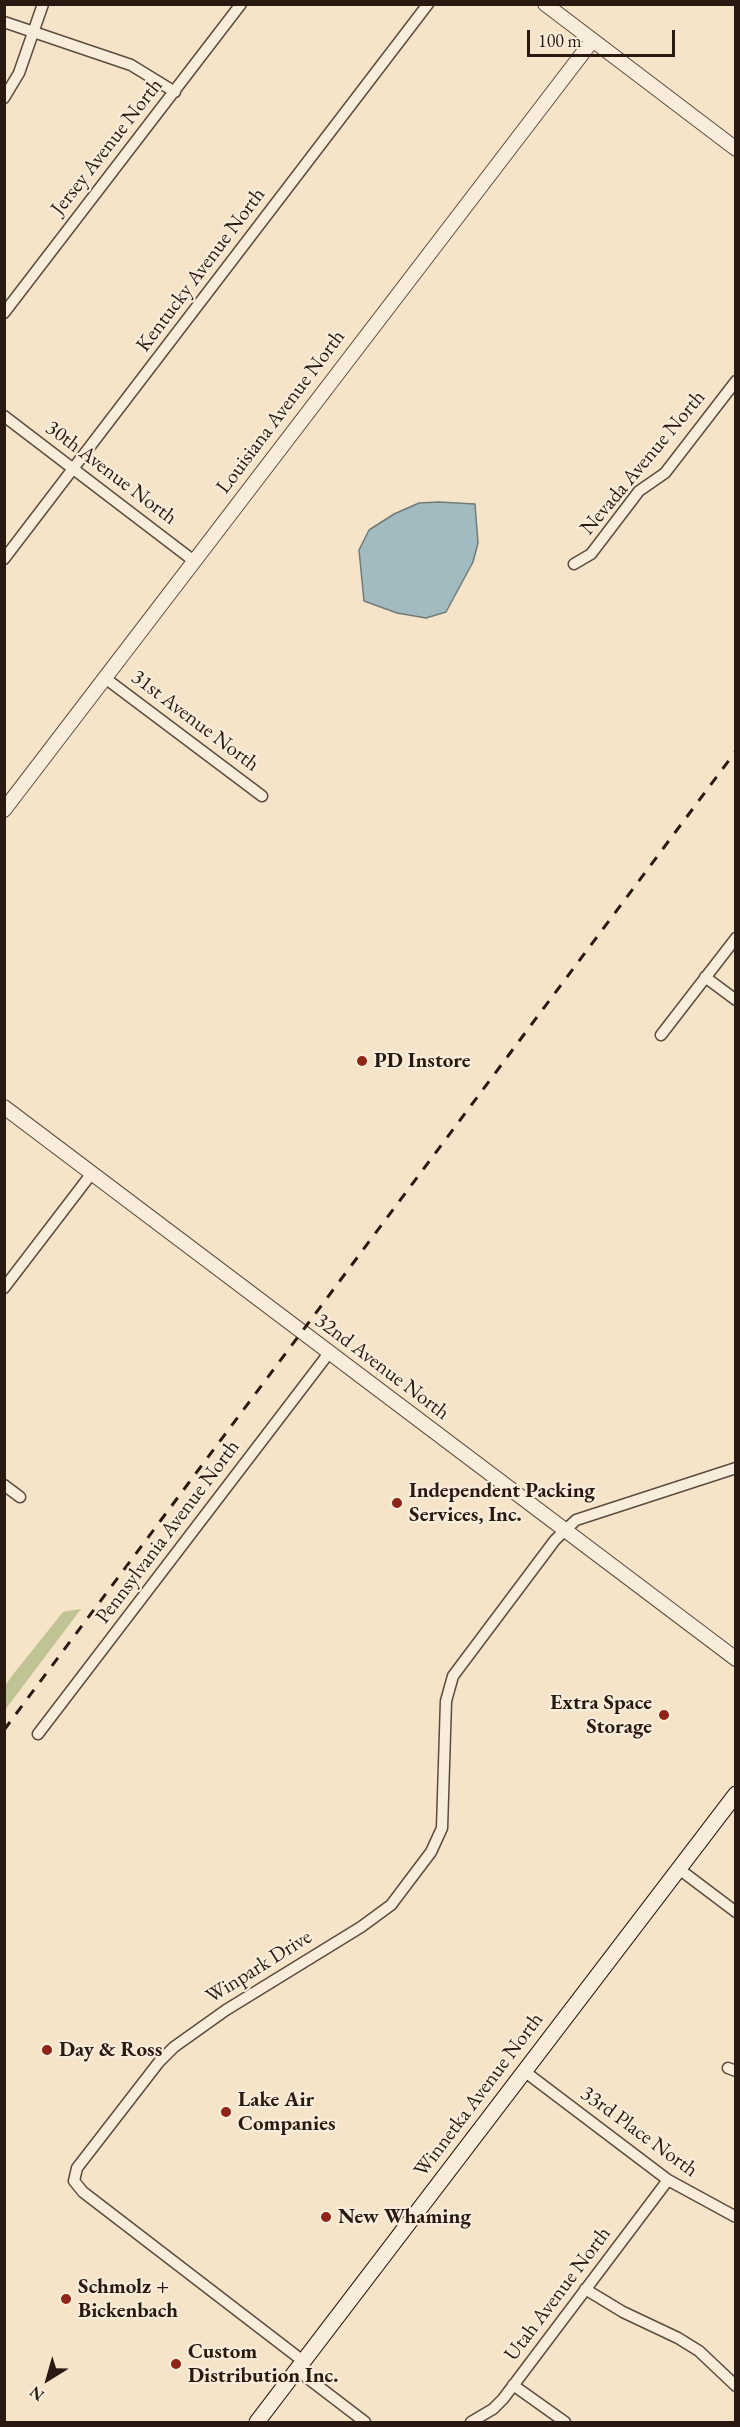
<!DOCTYPE html>
<html>
<head>
<meta charset="utf-8">
<style>
	body { margin:0 }
	#map { position:relative; width:740px; height:2427px; overflow:hidden; background:#f5e4c7; font-family:"EB Garamond",serif }
	canvas { display:block }
	.frame { position:absolute; inset:0; border:6px solid #281a11; pointer-events:none }
	.north { position:absolute; left:18px; top:2349px; width:60px; height:60px; -webkit-text-stroke:4px #f8eddb; paint-order:stroke; rotate:217deg; font-size:16px; font-weight:700; line-height:24px; text-align:center; color:#281a11 }
	.north::after { content:''; display:block; margin:auto; width:21px; height:27px; background:#281a11; clip-path:polygon(50% 0,100% 100%,50% 72%,0 100%) }
	.scale { position:absolute; left:527px; top:30px; width:148px; height:27px; box-sizing:border-box; border:3px solid #281a11; border-top:0; padding-left:8px; font-size:18px; line-height:21px; white-space:nowrap; color:#281a11; -webkit-text-stroke:4px #f8eddb; paint-order:stroke }
</style>
</head>
<body>
<div id="map">
<canvas width="740" height="2427"></canvas>
<div class="frame"></div>
<div class="north">N</div>
<div class="scale">100 m</div>
</div>
<script>
const ctx = document.querySelector('canvas').getContext('2d');
ctx.lineJoin = 'round';
function fillPath(path, color) {
  ctx.fillStyle = color;
  ctx.fill(path, 'evenodd');
}
function toPath(rows) {
  const path = new Path2D();
  for (const r of rows) {
    path.moveTo(r[0], r[1]);
    for (let i = 2; i < r.length; i += 2) path.lineTo(r[i], r[i + 1]);
  }
  return path;
}
function trace(path, color, width, dash) {
  ctx.strokeStyle = color;
  ctx.lineWidth = width;
  ctx.lineCap = dash ? 'butt' : 'round';
  ctx.setLineDash(dash || []);
  ctx.stroke(path);
}
function drawText(font, color, halo, rows, align = 'center') {
  ctx.font = font + ' "EB Garamond",serif';
  ctx.lineWidth = 4.5;
  ctx.setLineDash([]);
  ctx.textBaseline = 'middle';
  ctx.strokeStyle = halo;
  ctx.fillStyle = color;
  for (const [text, x, y, turn = 0] of rows) {
    ctx.save();
    ctx.translate(x, y);
    ctx.rotate((+turn || 0) * Math.PI / 180);
    ctx.textAlign = isNaN(turn) ? turn : align;
    if (halo) ctx.strokeText(text, 0, 0);
    ctx.fillText(text, 0, 0);
    ctx.restore();
  }
}
const green = toPath([
	[81,1609,5,1710,5,1686,11,1677,63,1612]
]);
const water = toPath([
	[439,502,475,504,478,543,473,562,446,612,426,618,397,613,364,601,359,550,369,530,394,514,419,503,439,502]
]);
const minor = toPath([
	[4,22,131,65,175,92],
	[4,98,19,73,43,4],
	[4,313,241,4],
	[4,416,194,561],
	[4,559,428,4],
	[574,564,591,554,639,491,665,473,736,381],
	[105,678,262,796],
	[705,977,736,1000],
	[661,1035,736,938],
	[4,1288,92,1173],
	[4,1485,20,1497],
	[38,1734,329,1353],
	[679,1869,736,1912],
	[728,2068,736,2071],
	[524,2071,668,2180,736,2217],
	[585,2289,623,2312,678,2338,699,2351,736,2386],
	[303,2361,83,2192,74,2181,77,2168,159,2062,174,2047,226,2010,361,1927,391,1905,431,1852,442,1828,446,1701,453,1676,555,1540,576,1520,736,1468],
	[297,2370,365,2422],
	[513,2385,565,2422],
	[471,2422,493,2409,503,2399,668,2180]
]);
const tertiary = toPath([
	[545,4,736,149],
	[4,810,592,41],
	[4,1107,736,1659]
]);
const secondary = toPath([
	[257,2422,736,1794]
]);
const rail = toPath([
	[4,1730,736,751]
]);
const markers = [
	[362,1061,6,"#8f2418"],
	[397,1503,6,"#8f2418"],
	[664,1715,6,"#8f2418"],
	[47,2050,6,"#8f2418"],
	[226,2112,6,"#8f2418"],
	[326,2217,6,"#8f2418"],
	[66,2299,6,"#8f2418"],
	[176,2364,6,"#8f2418"]
];
const streetNames = [
	["Jersey Avenue North",107,147,-52],
	["Kentucky Avenue North",201,270,-53],
	["Louisiana Avenue North",281,412,-53],
	["Nevada Avenue North",643,463,-50],
	["30th Avenue North",111,473,37],
	["31st Avenue North",195,721,37],
	["32nd Avenue North",382,1367,37],
	["Pennsylvania Avenue North",168,1532,-53],
	["Winpark Drive",259,1967,-32],
	["Winnetka Avenue North",479,2095,-53],
	["33rd Place North",639,2132,36],
	["Utah Avenue North",558,2294,-53]
];
const poiNames = [
	["PD Instore",374,1061],
	["Independent Packing",409,1491],
	["Services, Inc.",409,1515],
	["Extra Space",652,1703,"right"],
	["Storage",652,1727,"right"],
	["Day & Ross",59,2050],
	["Lake Air",238,2100],
	["Companies",238,2124],
	["New Whaming",338,2217],
	["Schmolz +",78,2287],
	["Bickenbach",78,2311],
	["Custom",188,2352],
	["Distribution Inc.",188,2376]
];
fillPath(green, '#c0c393');
fillPath(water, '#a2bbc0');
trace(water, '#717b7a', 1.5);
trace(minor, '#5b4c3e', 13);
trace(tertiary, '#5b4c3e', 16);
trace(secondary, '#281a11', 17);
trace(minor, '#f8eddb', 10);
trace(tertiary, '#f8eddb', 14);
trace(secondary, '#f8eddb', 15);
trace(rail, '#281a11', 3, [10, 10]);
for (const [x, y, r, color] of markers) {
  const dot = new Path2D();
  dot.arc(x, y, r, 0, 2 * Math.PI);
  ctx.fillStyle = color;
  ctx.fill(dot);
  trace(dot, '#f8eddb', 2);
}
drawText('21px', '#281a11', '#f8eddb', streetNames);
drawText('bold 21px', '#281a11', '#f8eddb', poiNames, 'left');
</script>
</body>
</html>
